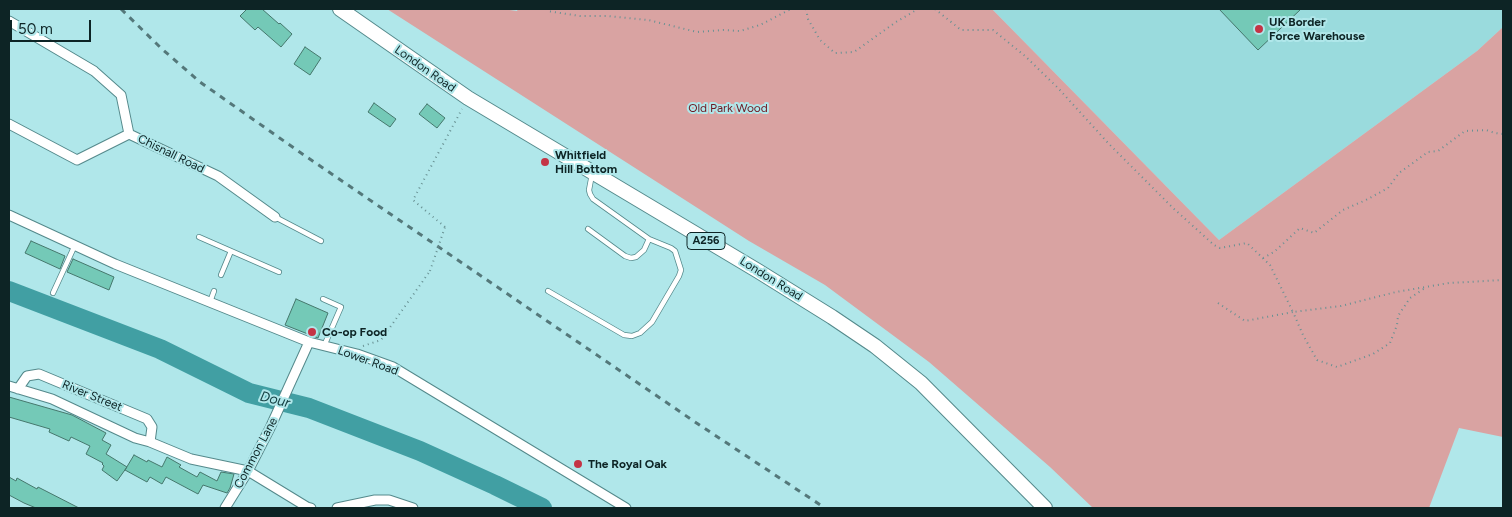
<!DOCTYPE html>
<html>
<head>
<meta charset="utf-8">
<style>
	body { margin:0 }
	#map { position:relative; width:1512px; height:517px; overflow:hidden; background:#b0e7ea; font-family:Figtree,sans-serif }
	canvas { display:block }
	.frame { position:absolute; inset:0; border:10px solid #0d2425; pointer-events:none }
	.scale { position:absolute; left:10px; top:20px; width:81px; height:22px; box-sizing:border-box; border:2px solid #0d2425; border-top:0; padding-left:6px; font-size:15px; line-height:18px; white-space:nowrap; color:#0d2425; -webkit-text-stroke:4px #b0e7ea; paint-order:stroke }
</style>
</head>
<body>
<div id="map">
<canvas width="1512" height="517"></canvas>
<div class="frame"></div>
<div class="scale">50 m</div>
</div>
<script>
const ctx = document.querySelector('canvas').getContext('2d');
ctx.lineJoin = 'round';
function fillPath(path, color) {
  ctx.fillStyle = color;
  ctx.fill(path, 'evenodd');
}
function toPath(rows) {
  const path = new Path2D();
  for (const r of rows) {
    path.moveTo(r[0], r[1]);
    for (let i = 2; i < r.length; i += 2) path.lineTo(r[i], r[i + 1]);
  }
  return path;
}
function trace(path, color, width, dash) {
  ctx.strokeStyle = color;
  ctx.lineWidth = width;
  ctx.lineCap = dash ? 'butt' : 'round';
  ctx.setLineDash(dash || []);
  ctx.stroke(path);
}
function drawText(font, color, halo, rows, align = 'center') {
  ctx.font = font + ' Figtree,sans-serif';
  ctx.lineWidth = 4;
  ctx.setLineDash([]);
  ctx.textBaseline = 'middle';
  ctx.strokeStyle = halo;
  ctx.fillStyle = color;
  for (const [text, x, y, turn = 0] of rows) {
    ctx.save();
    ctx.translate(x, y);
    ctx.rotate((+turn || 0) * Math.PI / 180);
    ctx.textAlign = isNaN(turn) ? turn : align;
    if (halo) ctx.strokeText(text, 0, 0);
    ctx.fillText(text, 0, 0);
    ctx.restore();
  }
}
const built = toPath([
	[992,9,1503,9,1503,27,1477,51,1219,240]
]);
const green = toPath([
	[387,9,503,9,517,11,518,9,992,9,1219,240,1477,51,1503,27,1503,437,1459,428,1429,508,1093,508,1050,467,929,362,825,285,749,241]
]);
const river = toPath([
	[9,291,160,349,249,393,309,408,420,451,495,485,542,508]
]);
const building = toPath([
	[247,9,262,9,279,24,280,23,292,34,281,47,258,27,255,30,240,16,247,9],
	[1219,9,1301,9,1258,50,1219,9],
	[305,47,321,58,310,75,294,64,305,47],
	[374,103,396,119,390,127,368,112,374,103],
	[427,104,445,118,437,128,419,114,427,104],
	[31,241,65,256,60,269,25,253,31,241],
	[73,259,114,277,109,290,67,272,73,259],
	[296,299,328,313,318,338,285,325,296,299],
	[9,397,72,415,106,433,102,440,111,445,106,454,127,467,117,481,102,470,104,466,102,464,103,463,86,454,90,446,71,437,69,441,49,432,50,429,9,417,9,397],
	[134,455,147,462,148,460,162,467,167,457,181,465,179,467,197,477,200,472,217,481,221,472,234,474,230,488,227,493,203,485,198,494,166,477,162,484,150,477,147,482,125,470,134,455],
	[9,477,16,481,17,478,37,489,38,487,79,508,36,508,24,503,9,495,9,477]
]);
const path = toPath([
	[547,9,547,11,580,16,608,16,648,20,697,32,723,30,740,31,760,25,791,9],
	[806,9,808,19,820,40,835,53,854,52,896,22,918,9],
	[935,9,961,30,993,30,1025,56,1058,88,1109,144,1173,208,1214,245,1220,248,1247,243,1270,265,1293,312,1341,306,1396,292,1449,283,1503,280],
	[445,227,413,200,462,109],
	[1263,258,1274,252,1300,228,1314,233,1343,210,1366,200,1388,188,1399,173,1428,152,1438,151,1465,131,1486,130,1495,133,1503,134],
	[1218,303,1245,321,1293,312,1303,335,1317,360,1337,367,1373,354,1390,343,1397,325,1398,316,1410,298,1425,288],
	[363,346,381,340,430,271]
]);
const service = toPath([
	[275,217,321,241],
	[588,229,625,256,631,258,636,257,644,250,649,239],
	[199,237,279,272],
	[221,275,231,251],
	[548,291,624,335,632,336,640,333,652,322,679,276,681,270,675,251,671,248,649,239,593,199,590,194,589,190,592,174],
	[53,293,75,245],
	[323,299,341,307,324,346],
	[210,302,214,291]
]);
const minor = toPath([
	[9,21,94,71,121,95,129,134],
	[9,124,77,160,129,134,218,176,275,217],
	[9,215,115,264,309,342,357,354,393,367,626,508],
	[9,386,52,399,135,438,150,442,191,459,248,471,307,507,311,508],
	[18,389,27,376,39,374,147,419,152,427,150,442],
	[225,508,248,471,270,428,309,342],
	[337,508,375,500,389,500,413,508]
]);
const primary = toPath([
	[340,9,468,98,758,271,832,317,875,346,921,383,1045,508]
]);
const rail = toPath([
	[121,9,162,49,200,82,301,153,698,424,825,508]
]);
const pathBridge = toPath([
	[430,271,445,227]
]);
const markers = [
	[1259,29,5,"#c43445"],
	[545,162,5,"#c43445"],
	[312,332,5,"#c43445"],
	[578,464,5,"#c43445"]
];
const shields = [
	[706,241,38]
];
const shieldNames = [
	["A256",706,241]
];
const poiNames = [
	["UK Border",1269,22],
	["Force Warehouse",1269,36],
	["Whitfield",555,155],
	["Hill Bottom",555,169],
	["Co-op Food",322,332],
	["The Royal Oak",588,464]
];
const streetNames = [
	["London Road",425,69,35],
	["Chisnall Road",171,154,26],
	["London Road",771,279,32],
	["Lower Road",368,361,20],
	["River Street",92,396,22],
	["Common Lane",256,453,-62]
];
const parkNames = [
	["Old Park Wood",728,108]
];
const waterNames = [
	["Dour",275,400,14]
];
fillPath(built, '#9adbdd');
fillPath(green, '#d9a3a2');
trace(river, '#419fa3', 20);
fillPath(building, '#74c9b7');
trace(building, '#45776c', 1);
trace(service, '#54898b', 6);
trace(minor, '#54898b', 11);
trace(primary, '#54898b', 16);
trace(path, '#689193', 2, [1, 4]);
trace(service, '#fff', 4.5);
trace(minor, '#fff', 9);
trace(primary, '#fff', 14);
trace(rail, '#54787a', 3, [6, 6]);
trace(pathBridge, '#689193', 2, [1, 4]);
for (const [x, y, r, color] of markers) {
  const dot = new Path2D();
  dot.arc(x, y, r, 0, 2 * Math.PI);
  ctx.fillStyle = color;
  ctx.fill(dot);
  trace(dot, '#b0e7ea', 2);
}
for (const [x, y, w] of shields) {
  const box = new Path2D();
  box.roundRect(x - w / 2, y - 8.5, w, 17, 4);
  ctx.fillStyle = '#b0e7ea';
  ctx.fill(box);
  trace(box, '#0d2425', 1);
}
drawText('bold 11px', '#0d2425', null, shieldNames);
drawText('bold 12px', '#0d2425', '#b0e7ea', poiNames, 'left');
drawText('12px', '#0d2425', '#b0e7ea', streetNames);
drawText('12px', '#6e1a23', '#b0e7ea', parkNames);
drawText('italic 14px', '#174244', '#b0e7ea', waterNames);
</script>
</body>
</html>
